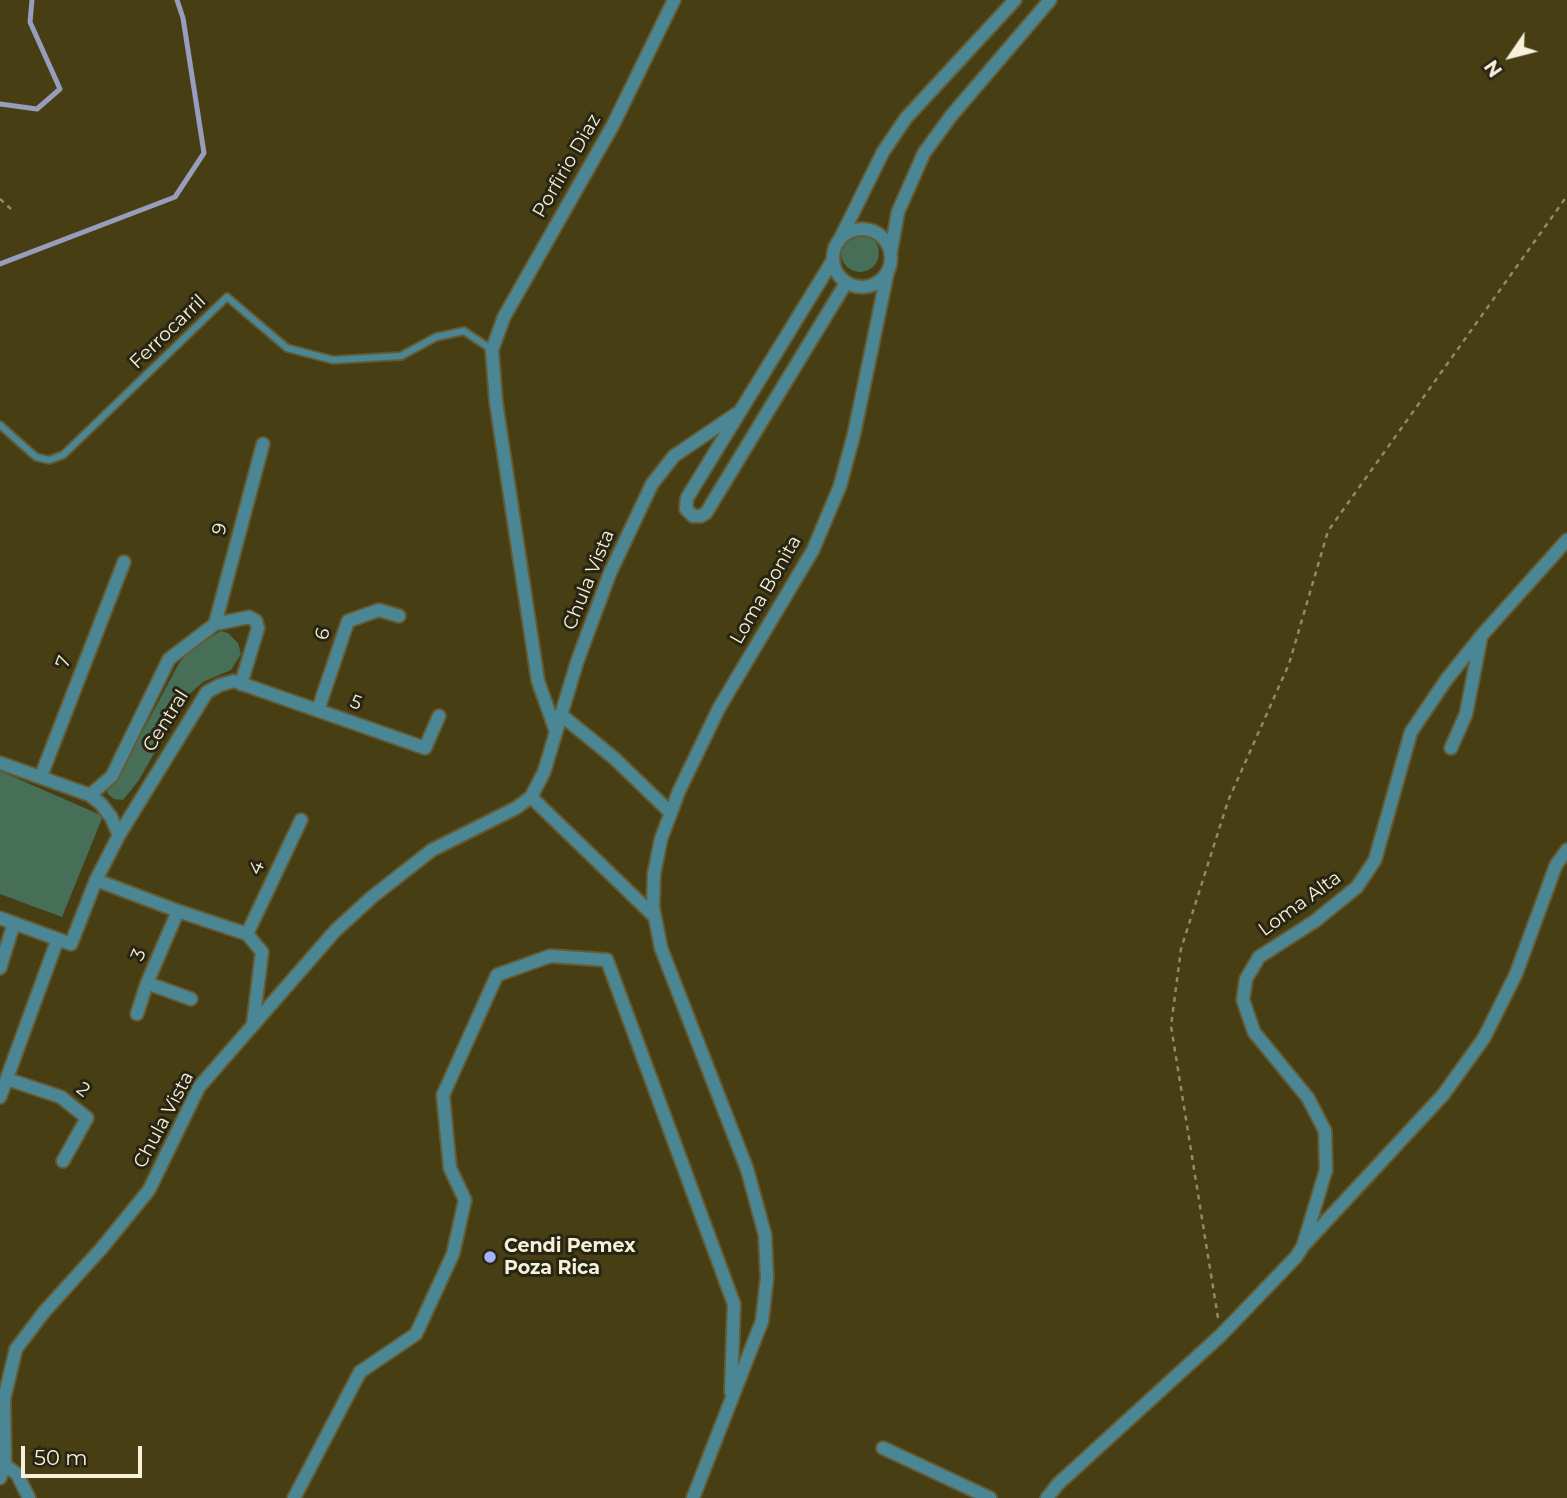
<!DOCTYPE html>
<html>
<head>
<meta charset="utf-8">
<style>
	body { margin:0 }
	#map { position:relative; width:1567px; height:1498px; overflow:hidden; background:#483e13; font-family:Montserrat,sans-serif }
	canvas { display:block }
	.north { position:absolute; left:1476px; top:21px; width:70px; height:70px; -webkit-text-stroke:5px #292513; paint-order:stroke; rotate:235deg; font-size:19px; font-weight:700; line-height:28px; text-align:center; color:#f6f1da }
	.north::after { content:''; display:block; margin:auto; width:24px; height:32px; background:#f6f1da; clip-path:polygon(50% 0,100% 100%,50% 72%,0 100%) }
	.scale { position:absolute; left:21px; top:1446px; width:121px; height:32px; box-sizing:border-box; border:4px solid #f6f1da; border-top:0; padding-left:9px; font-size:21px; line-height:24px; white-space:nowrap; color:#f6f1da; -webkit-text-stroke:5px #292513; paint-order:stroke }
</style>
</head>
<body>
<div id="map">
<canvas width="1567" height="1498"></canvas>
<div class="north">N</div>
<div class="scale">50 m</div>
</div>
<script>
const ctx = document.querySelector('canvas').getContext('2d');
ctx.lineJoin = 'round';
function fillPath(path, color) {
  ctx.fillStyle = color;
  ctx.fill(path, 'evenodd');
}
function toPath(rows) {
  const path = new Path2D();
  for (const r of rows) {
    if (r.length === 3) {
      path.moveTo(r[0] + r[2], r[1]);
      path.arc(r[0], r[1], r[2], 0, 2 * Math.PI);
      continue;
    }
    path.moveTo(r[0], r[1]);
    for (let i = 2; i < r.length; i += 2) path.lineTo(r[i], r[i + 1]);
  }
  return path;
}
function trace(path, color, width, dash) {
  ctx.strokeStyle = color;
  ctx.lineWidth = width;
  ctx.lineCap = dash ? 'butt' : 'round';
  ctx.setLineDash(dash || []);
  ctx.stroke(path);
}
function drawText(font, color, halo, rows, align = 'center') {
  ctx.font = font + ' Montserrat,sans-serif';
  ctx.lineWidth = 6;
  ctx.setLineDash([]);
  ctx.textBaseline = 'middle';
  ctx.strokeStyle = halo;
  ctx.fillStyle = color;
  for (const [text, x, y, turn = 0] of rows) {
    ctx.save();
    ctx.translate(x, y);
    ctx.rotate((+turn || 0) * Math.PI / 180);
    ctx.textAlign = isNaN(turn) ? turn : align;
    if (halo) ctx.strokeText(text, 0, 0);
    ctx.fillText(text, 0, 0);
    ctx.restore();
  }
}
const green = toPath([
	[860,253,19],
	[221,631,228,633,238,643,241,654,231,670,203,682,186,697,139,780,123,800,114,799,108,794,106,789,131,753,178,665,189,650],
	[0,771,103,816,62,917,0,894]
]);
const stream = toPath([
	[0,104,37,109,60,89,30,22,32,0],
	[0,264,175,197,204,153,183,18,177,0]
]);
const path = toPath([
	[0,199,11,209],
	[1218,1318,1171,1026,1181,949,1228,801,1289,664,1328,531,1567,196]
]);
const service = toPath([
	[0,425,36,457,49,460,63,455,227,297,287,348,333,360,401,356,436,337,464,331,491,349]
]);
const minor = toPath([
	[862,258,29],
	[839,241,883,152,906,118,1015,0],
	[891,251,898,212,924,153,951,116,1050,0],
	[833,260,687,498,686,509,693,516,701,516,706,513,846,283],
	[215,624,263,444],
	[318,710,348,621,379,610,399,616],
	[560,714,614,758,671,813],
	[555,729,538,681,496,402,492,350,504,317,613,125,674,0],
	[1451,748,1466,714,1481,637],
	[0,763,90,795,101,804,111,817,119,835],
	[41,776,124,562],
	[90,795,112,776,169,659,215,624,249,617,256,621,258,628,241,684],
	[531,797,655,917],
	[96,880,178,911,247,934,262,952,253,1024],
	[0,918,71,944,96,880,119,835,207,692,220,685,234,681,425,748,439,716],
	[247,934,301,820],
	[0,968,14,923],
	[147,983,191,999],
	[137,1014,147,983,178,911],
	[7,1079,61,1097,87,1118,63,1161],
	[0,1097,57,941],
	[1303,1246,1326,1170,1325,1131,1308,1098,1254,1032,1243,1000,1246,979,1259,957,1315,921,1357,887,1375,860,1411,732,1446,680,1482,635,1567,540],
	[883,1448,990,1498],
	[5,1465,17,1474,29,1498],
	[0,1478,5,1465,4,1399,16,1349,44,1312,101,1249,149,1190,199,1087,335,931,372,897,432,850,516,808,531,797,544,772,577,662,610,573,652,484,674,456,736,414],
	[294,1498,360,1372,416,1334,453,1254,465,1200,450,1168,443,1095,497,975,550,956,607,960,734,1304,731,1392],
	[693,1498,762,1321,767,1278,765,1235,747,1169,661,948,653,907,654,874,661,839,679,791,719,708,813,550,840,486,854,434,888,270],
	[1047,1498,1058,1484,1221,1335,1296,1257,1303,1246,1443,1095,1484,1038,1516,974,1556,865,1567,850]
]);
const markers = [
	[490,1257,7,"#a5b1fc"]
];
const streetNames = [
	["Porfirio Diaz",567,166,-60],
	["Ferrocarril",168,332,-44],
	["9",220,529,-75],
	["Chula Vista",589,580,-68],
	["Loma Bonita",766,590,-60],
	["6",323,634,-72],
	["7",64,662,-69],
	["5",356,703,19],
	["Central",166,721,-58],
	["4",257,868,-65],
	["Loma Alta",1300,904,-36],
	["3",139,955,-67],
	["2",83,1090,38],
	["Chula Vista",164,1120,-62]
];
const poiNames = [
	["Cendi Pemex",504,1246],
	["Poza Rica",504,1268]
];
fillPath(green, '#476e56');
trace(stream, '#989dbd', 5);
trace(service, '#645b33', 10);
trace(minor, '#645b33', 16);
trace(path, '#918967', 2.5, [5, 5]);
trace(service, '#4b8695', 6);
trace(minor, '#4b8695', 12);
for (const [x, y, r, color] of markers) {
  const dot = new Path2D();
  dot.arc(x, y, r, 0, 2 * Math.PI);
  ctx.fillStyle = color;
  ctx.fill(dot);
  trace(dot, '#292513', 2.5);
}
drawText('19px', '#f6f1da', '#292513', streetNames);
drawText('bold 19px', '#f6f1da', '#292513', poiNames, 'left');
</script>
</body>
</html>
